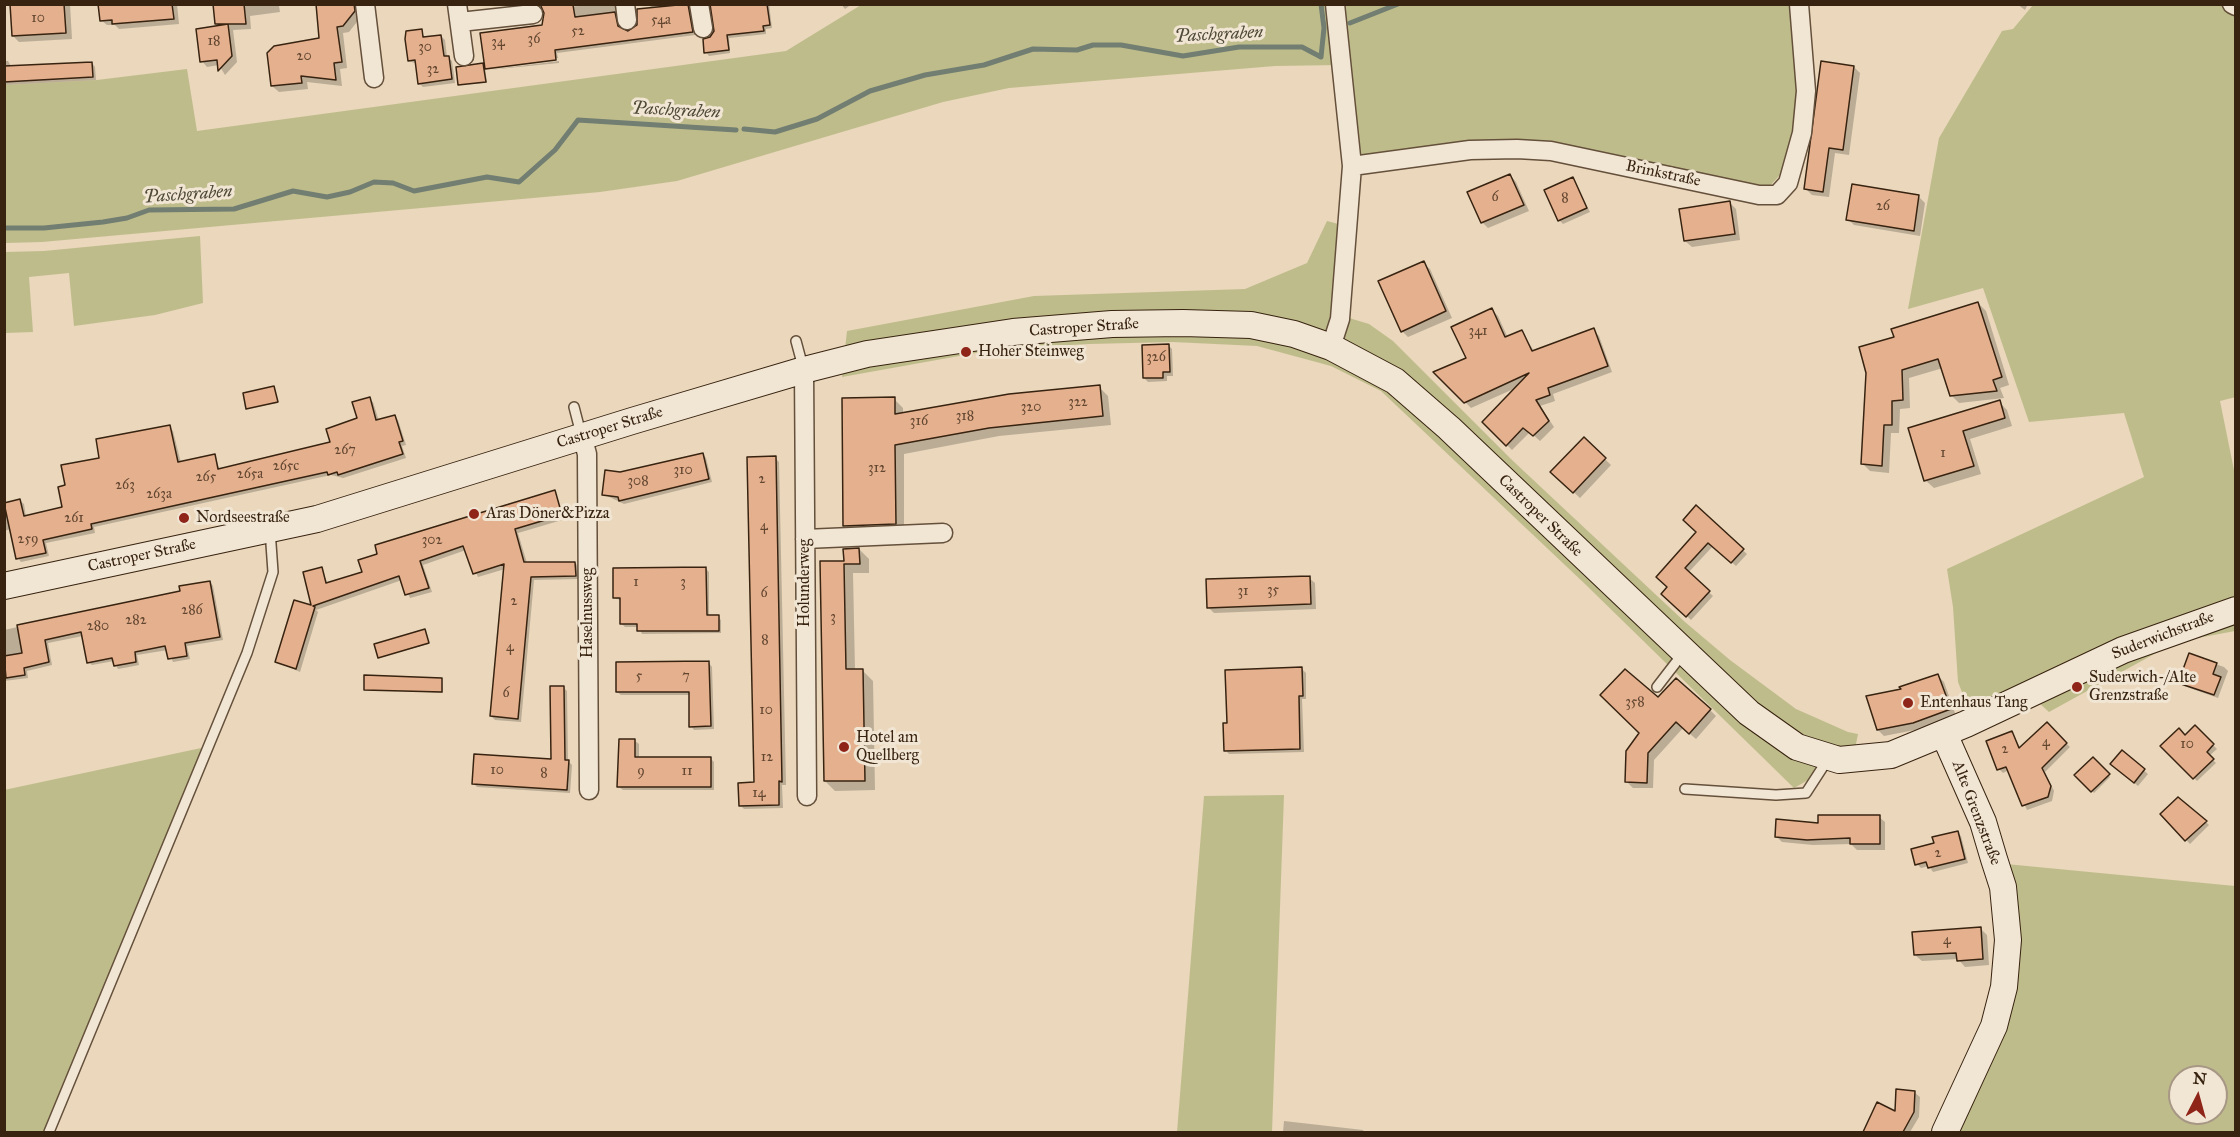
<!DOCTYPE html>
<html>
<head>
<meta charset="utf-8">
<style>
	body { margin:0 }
	#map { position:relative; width:2240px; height:1137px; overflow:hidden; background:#ead7bc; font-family:"IM FELL Great Primer",serif }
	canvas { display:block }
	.frame { position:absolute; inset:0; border:6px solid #372310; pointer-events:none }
	.north { position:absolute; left:2168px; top:1065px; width:60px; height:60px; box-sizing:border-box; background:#f1e5d3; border:2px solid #a79785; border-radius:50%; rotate:6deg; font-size:16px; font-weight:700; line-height:24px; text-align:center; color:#372310 }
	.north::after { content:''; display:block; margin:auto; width:21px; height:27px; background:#8f2418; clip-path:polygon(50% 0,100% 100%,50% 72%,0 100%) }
</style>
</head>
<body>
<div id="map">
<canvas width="2240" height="1137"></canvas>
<div class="frame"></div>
<div class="north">N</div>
</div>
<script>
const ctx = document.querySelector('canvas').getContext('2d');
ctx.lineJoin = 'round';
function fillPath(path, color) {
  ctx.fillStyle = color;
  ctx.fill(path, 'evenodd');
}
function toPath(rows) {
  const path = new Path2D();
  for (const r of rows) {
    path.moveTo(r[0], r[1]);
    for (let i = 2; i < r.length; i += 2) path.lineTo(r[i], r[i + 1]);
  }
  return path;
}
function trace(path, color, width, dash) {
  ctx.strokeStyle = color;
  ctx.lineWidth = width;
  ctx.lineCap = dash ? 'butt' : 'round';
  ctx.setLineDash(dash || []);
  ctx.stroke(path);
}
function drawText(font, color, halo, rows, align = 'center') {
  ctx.font = font + ' "IM FELL Great Primer",serif';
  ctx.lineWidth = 6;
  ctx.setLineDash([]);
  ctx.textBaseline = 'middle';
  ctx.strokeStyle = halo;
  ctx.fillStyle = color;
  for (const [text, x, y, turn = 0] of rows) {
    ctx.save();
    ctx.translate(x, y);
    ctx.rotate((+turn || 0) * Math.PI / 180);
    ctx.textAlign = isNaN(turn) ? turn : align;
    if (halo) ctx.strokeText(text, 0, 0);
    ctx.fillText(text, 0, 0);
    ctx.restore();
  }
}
const green = toPath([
	[861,5,1331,5,1338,65,1275,66,1009,88,943,102,677,181,600,192,42,242,5,243,5,85,97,80,187,69,197,131,786,51],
	[1337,5,1796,5,1804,96,1791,163,1768,188,1553,147,1354,165],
	[2033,5,2235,5,2236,397,2220,401,2235,475,2235,631,2176,642,2049,712,2028,693,1973,720,1958,682,1953,607,1947,569,2144,477,2124,413,2029,422,1983,288,1908,309,1939,138,2002,31,2013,29],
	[1327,221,1346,226,1336,314,1369,324,1393,341,1512,460,1685,622,1730,660,1796,709,1848,732,1858,734,1854,754,1794,788,1585,584,1381,391,1331,366,1257,346,1173,342,1089,344,998,349,842,377,847,331,1034,296,1245,289,1307,263],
	[200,236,203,303,155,315,74,326,69,273,29,277,33,332,5,333,5,252,44,251],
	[206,747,44,1132,5,1132,4,790],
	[1284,795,1272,1132,1177,1132,1204,796],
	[2006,864,2235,886,2235,1132,1955,1132,1979,1083],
	[2180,1077,2216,1077,2216,1113,2180,1113]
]);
const shadow = toPath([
	[11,4,70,4,72,39,19,42,13,36],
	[100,4,177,4,179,24,119,29,115,25,107,25,101,20],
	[215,4,293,4,279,6,280,12,250,16,251,29,233,30,237,62,225,75,219,65,207,67,202,61,220,27,216,23],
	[311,4,359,4,360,18,349,32,343,33,347,68,340,69,342,86,307,82,308,89,279,92,272,86,320,40,318,6],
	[615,4,619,26,623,32,629,33,639,24,639,11,651,9,650,4,691,4,695,35,557,53,558,58,487,69,485,67,487,83,459,84,457,68,483,65,486,68,482,35,543,27,546,13,543,8],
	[711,4,769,4,772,28,766,29,766,34,729,38,730,53,709,56,706,52,716,27],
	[841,4,852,4,845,9],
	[2017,4,2028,4,2025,10],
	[421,31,425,38,441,36,445,40,447,57,452,61,455,83,423,87,419,83,417,64,409,61],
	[4,61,8,61,12,68,92,63,95,67,96,80,4,85],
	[559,61,559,63,488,70],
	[1854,67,1860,73,1849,155,1835,153,1829,197,1812,195,1806,189],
	[1510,175,1516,182,1529,211,1488,228,1482,222],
	[1573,179,1590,212,1563,224,1559,220],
	[1919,197,1925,203,1920,236,1854,225,1848,219],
	[1729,202,1736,209,1740,240,1692,247,1685,241],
	[1423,263,1430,269,1452,318,1408,337,1402,331],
	[1978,303,1986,311,2009,385,2000,388,2004,398,1959,403,1951,395,1943,368,1909,378,1910,408,1900,409,1899,433,1891,433,1889,473,1870,471,1862,463,1896,338],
	[1492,310,1498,316,1508,338,1522,332,1534,351,1593,330,1599,336,1612,372,1553,394,1555,401,1540,406,1554,427,1540,441,1530,432,1512,450,1484,422,1518,387,1471,408,1436,372,1468,359],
	[1168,345,1172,349,1173,376,1167,376,1167,381,1148,382,1144,378],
	[273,387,278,403,248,408],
	[1099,387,1108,396,1111,425,999,436,904,454,904,533,854,535,845,525,894,399,903,408,903,414],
	[369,399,373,402,379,421,394,416,398,420,406,445,402,446,406,458,343,478,331,475,94,527,95,533,46,543,49,556,21,562,18,558,11,529,4,531,4,498,6,504,20,501,24,504,26,517,64,508,67,487,101,459,169,427,173,431,181,463,214,455,220,470,332,443,359,419],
	[1999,402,2007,410,2012,426,1970,439,1981,474,1934,488,1925,480,1910,429],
	[1584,439,1611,465,1580,498,1552,472],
	[703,454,706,458,712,482,624,504,603,494,620,474],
	[775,458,779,462,786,785,782,785,783,808,744,809,740,805,755,784],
	[554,491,562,520,518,533,527,563,575,563,579,567,579,579,534,580,521,722,495,720,491,716,505,569,478,577,466,550,423,565,432,592,410,598,402,580,316,610,318,612,300,672,277,662,313,608,305,573,321,569,328,584,364,573],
	[1696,507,1747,554,1736,566,1713,546,1688,573,1713,596,1691,620,1663,594,1698,532],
	[859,549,869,559,869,573,853,573,855,671,863,671,873,681,875,790,835,791,825,781,821,563,845,563],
	[706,569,709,572,709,617,718,617,721,620,721,633,642,634,639,627,625,627,622,624,622,601,615,598],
	[1309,578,1315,583,1316,609,1214,613,1208,607],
	[210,582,213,586,223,640,187,646,190,659,173,662,168,650,137,655,139,665,129,667,118,669,114,661,92,665,88,662,83,636,48,643,52,665,27,671,28,678,4,681,4,630,182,592],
	[426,632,429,644,379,657],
	[2189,655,2224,667,2228,671,2218,698,2184,686,2180,682],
	[709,663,712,667,714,729,694,730,691,726,690,695,621,695,617,692],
	[1302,669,1306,673,1306,699,1302,699,1304,752,1229,754,1225,750,1228,724],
	[1938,676,1944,682,1956,716,1920,729,1884,736,1878,730,1903,690],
	[442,679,443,693,365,689],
	[563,687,567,691,568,761,572,765,570,793,477,787,474,784,552,760],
	[1658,700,1710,710,1716,716,1696,739,1683,728,1654,760,1653,788,1633,788,1626,781,1641,733],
	[2047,724,2070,747,2045,772,2054,791,2052,801,2027,810,2009,770,2003,773,1999,769,2012,733,2021,749],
	[2195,727,2217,749,2209,756,2216,763,2197,781,2163,746,2185,737],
	[635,741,639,744,639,758,710,758,714,762,714,790,623,790,619,787],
	[2122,752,2148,774,2138,786,2116,768],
	[2093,759,2110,777,2094,793,2077,775],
	[2162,814,2206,822,2209,825,2190,844],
	[1879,817,1885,822,1885,850,1857,850,1851,844,1813,845,1782,842,1776,836,1819,825],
	[1957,832,1961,836,1968,863,1933,872,1929,866,1921,868,1917,864,1936,844],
	[1980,928,1987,935,1989,965,1965,967,1958,959,1922,961,1915,955],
	[1914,1092,1920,1097,1919,1117,1910,1132,1864,1132,1878,1104,1896,1113],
	[1284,1121,1363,1130,1364,1132,1283,1132]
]);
const stream = toPath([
	[1350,23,1398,4],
	[744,129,775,132,817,119,870,91,925,75,984,65,1033,49,1077,50,1093,45,1121,45,1183,56,1239,47,1302,47,1321,57,1324,28,1321,4],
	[4,228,44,228,103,222,127,218,149,210,234,209,293,191,327,197,350,192,374,182,393,183,414,191,487,177,519,182,555,150,578,120,736,130]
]);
const building = toPath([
	[10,4,64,4,66,33,12,36,10,4],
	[98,4,172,4,174,19,112,24,112,20,100,21,98,4],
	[213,4,244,4,246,24,215,24,213,4],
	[316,4,354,4,355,11,343,26,337,27,342,62,334,63,336,80,301,76,302,83,271,86,267,53,274,46,319,38,316,4],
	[540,4,573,5,575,17,615,12,618,26,628,31,637,25,637,9,688,4,693,32,555,50,556,60,485,69,480,33,542,25,544,13,540,4],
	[710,4,767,4,770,25,763,26,764,31,727,35,729,50,704,53,703,39,710,37,714,31,710,4],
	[228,24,232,56,218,71,217,60,200,62,196,29,228,24],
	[422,29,423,37,441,35,444,56,449,56,452,79,418,84,415,60,408,61,405,39,406,31,422,29],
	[1821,61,1854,66,1843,150,1829,148,1823,192,1804,189,1821,61],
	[92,62,93,77,4,82,4,66,92,62],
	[483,63,486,82,458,85,456,67,483,63],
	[1510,174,1524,205,1481,223,1467,192,1510,174],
	[1573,177,1587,208,1558,221,1544,190,1573,177],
	[1852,184,1919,195,1914,231,1846,220,1852,184],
	[1730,201,1735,234,1684,241,1679,209,1730,201],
	[1424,261,1446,311,1401,332,1378,281,1424,261],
	[1978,302,2002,377,1993,380,1997,391,1950,396,1938,359,1902,370,1903,400,1892,401,1892,425,1884,425,1882,466,1861,464,1866,373,1859,347,1894,337,1891,329,1978,302],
	[1492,308,1505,337,1522,330,1532,351,1594,328,1608,366,1548,388,1550,395,1536,400,1549,421,1533,436,1523,428,1506,446,1482,422,1529,373,1464,403,1433,372,1466,358,1451,327,1492,308],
	[1169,344,1170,372,1163,372,1163,378,1143,378,1142,345,1169,344],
	[1100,385,1103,416,989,428,895,445,896,524,843,526,842,398,895,397,895,414,1009,394,1100,385],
	[274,386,278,402,246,409,243,393,274,386],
	[370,397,376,420,395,415,403,441,399,442,403,454,338,475,337,472,328,475,327,472,91,524,92,529,43,540,46,553,16,559,4,503,20,499,24,516,62,507,58,487,65,485,61,465,99,458,96,439,170,425,178,462,215,454,218,469,330,442,326,429,357,418,352,402,370,397],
	[2000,400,2005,418,1963,431,1974,466,1924,481,1908,428,2000,400],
	[1584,437,1606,458,1573,493,1550,472,1584,437],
	[703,453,709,479,619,501,618,497,602,495,605,470,620,472,703,453],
	[776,456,782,782,779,781,779,805,739,806,738,783,754,782,747,457,776,456],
	[555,490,562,515,515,529,524,562,575,562,576,576,531,577,518,719,490,716,504,564,473,574,463,546,420,561,429,588,405,595,399,576,313,606,315,607,296,669,275,662,294,600,311,605,303,572,322,567,326,583,362,572,358,560,377,554,375,545,555,490],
	[1696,505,1744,549,1731,563,1708,543,1685,568,1710,591,1686,617,1661,594,1667,587,1656,577,1696,532,1683,520,1696,505],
	[859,548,860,564,844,564,846,669,863,669,865,781,824,781,820,561,844,561,843,549,859,548],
	[706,567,707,615,719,615,719,631,637,631,637,624,620,624,620,598,613,598,613,568,706,567],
	[1310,576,1311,604,1207,608,1206,579,1310,576],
	[210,581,220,637,185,643,187,656,168,659,165,646,135,652,136,662,114,666,112,658,87,663,81,632,45,640,49,662,24,668,25,675,6,678,4,656,22,653,17,625,180,591,179,586,210,581],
	[425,629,429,643,378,658,374,644,425,629],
	[2189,653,2217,663,2213,674,2221,677,2214,695,2178,683,2189,653],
	[709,661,711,726,689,727,689,692,616,692,616,662,709,661],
	[1302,667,1303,696,1299,696,1300,749,1224,751,1223,723,1227,723,1225,670,1302,667],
	[1625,669,1658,697,1676,678,1711,709,1689,734,1676,722,1648,753,1647,783,1625,782,1626,751,1639,733,1600,695,1625,669],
	[1938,674,1951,709,1913,723,1877,730,1866,696,1901,689,1899,687,1938,674],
	[364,675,442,678,442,692,364,690,364,675],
	[550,686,564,686,565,760,569,760,567,790,472,784,474,754,551,759,550,686],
	[2047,722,2067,743,2042,768,2051,786,2048,797,2022,806,2006,767,1997,770,1986,741,2012,731,2019,748,2047,722],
	[2195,725,2214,744,2207,752,2214,759,2193,779,2160,746,2179,728,2185,735,2195,725],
	[619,739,635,739,635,757,711,757,711,787,617,787,619,739],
	[2122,750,2145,769,2134,783,2110,764,2122,750],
	[2093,757,2110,774,2091,792,2074,775,2093,757],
	[2178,797,2207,821,2185,841,2160,814,2178,797],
	[1818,815,1880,815,1880,844,1850,844,1850,838,1807,840,1775,837,1776,819,1818,823,1818,815],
	[1958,831,1965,859,1928,868,1926,862,1915,865,1911,849,1934,843,1932,837,1958,831],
	[1981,927,1983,959,1957,961,1956,953,1914,955,1912,932,1981,927],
	[1896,1089,1915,1091,1914,1112,1903,1132,1863,1132,1877,1102,1895,1111,1896,1089]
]);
const lane = toPath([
	[796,341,803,367],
	[574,407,581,434],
	[1657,687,1684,652],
	[1685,789,1776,795,1806,793,1828,759],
	[49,1132,247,653,273,572,270,530]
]);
const street = toPath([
	[365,4,374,78],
	[457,4,464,56],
	[625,4,627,20],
	[699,4,703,28],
	[2232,4,2236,6],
	[460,22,533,14],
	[1352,166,1470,150,1517,149,1551,151,1759,195,1777,195,1788,183,1802,133,1806,91,1799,4],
	[1331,347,1340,319,1352,166,1335,4],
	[804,370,807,796],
	[582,436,587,454,589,790],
	[805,539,943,533]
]);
const secondary = toPath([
	[4,586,317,519,632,421,804,370,867,354,1013,332,1112,324,1183,323,1251,325,1294,334,1331,347,1395,381,1449,428,1749,713,1797,747,1839,760,1891,755,1966,724,2123,650,2236,610],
	[1944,734,1983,822,1994,859,2003,887,2008,940,2004,987,1994,1026,1945,1132]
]);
const markers = [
	[966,352,6,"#8f2418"],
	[474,514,6,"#8f2418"],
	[184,518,6,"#8f2418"],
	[2077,687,6,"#8f2418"],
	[1908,703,6,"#8f2418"],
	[844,747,6,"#8f2418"]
];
const numberNames = [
	["10",38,19],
	["54a",661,21],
	["52",578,32],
	["36",534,40],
	["18",214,42],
	["34",498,43],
	["30",425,48],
	["20",304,57],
	["32",433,70],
	["6",1495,198],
	["8",1565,199],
	["26",1883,207],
	["341",1478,332],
	["326",1156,358],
	["322",1078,403],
	["320",1031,408],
	["318",965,417],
	["316",919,422],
	["267",345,451],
	["1",1943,454],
	["265c",286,467],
	["312",877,469],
	["310",683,471],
	["265a",250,475],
	["265",206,478],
	["2",762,480],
	["308",638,482],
	["263",125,486],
	["263a",159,495],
	["261",74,519],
	["4",764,527],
	["259",28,540],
	["302",432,541],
	["1",636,583],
	["3",683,583],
	["35",1273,591],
	["31",1243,592],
	["6",764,594],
	["2",514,602],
	["286",192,611],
	["3",833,618],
	["282",136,621],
	["280",98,627],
	["8",765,641],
	["4",510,648],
	["5",639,677],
	["7",686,677],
	["6",506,694],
	["358",1635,703],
	["10",766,711],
	["4",2046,743],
	["10",2187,745],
	["2",2005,750],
	["12",767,758],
	["10",497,771],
	["9",641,772],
	["11",687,772],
	["8",544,774],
	["14",759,794],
	["2",1938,854],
	["4",1947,941]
];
const streetNames = [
	["Brinkstraße",1663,174,12],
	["Castroper Straße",1084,328,-4],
	["Castroper Straße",610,428,-17],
	["Castroper Straße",1540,516,44],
	["Castroper Straße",142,556,-12],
	["Holunderweg",805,583,-90],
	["Haselnussweg",588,613,-90],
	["Suderwichstraße",2163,636,-21],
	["Alte Grenzstraße",1976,813,69]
];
const poiNames = [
	["Hoher Steinweg",978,352],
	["Aras Döner&Pizza",486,514],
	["Nordseestraße",196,518],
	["Suderwich-/Alte",2089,678],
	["Grenzstraße",2089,696],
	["Entenhaus Tang",1920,703],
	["Hotel am",856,738],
	["Quellberg",856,756]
];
const waterNames = [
	["Paschgraben",1219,35,-3],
	["Paschgraben",676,111,3],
	["Paschgraben",188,195,-4]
];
fillPath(green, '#bfbc8b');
fillPath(shadow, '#0003');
trace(stream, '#717e71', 5);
fillPath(building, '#e5b08e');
trace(building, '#372310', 1.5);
trace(lane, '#64503b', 12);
trace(street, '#64503b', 21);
trace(secondary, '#372310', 28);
trace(lane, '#f1e5d3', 9);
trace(street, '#f1e5d3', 18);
trace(secondary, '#f1e5d3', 26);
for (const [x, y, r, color] of markers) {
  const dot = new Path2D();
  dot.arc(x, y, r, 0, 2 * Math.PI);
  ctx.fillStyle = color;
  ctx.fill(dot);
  trace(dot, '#f1e5d3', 2);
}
drawText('14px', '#624630', null, numberNames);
drawText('16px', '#372310', '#f1e5d3', streetNames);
drawText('16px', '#372310', '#f1e5d3', poiNames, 'left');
drawText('italic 18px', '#4f4938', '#f1e5d3', waterNames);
</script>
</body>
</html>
